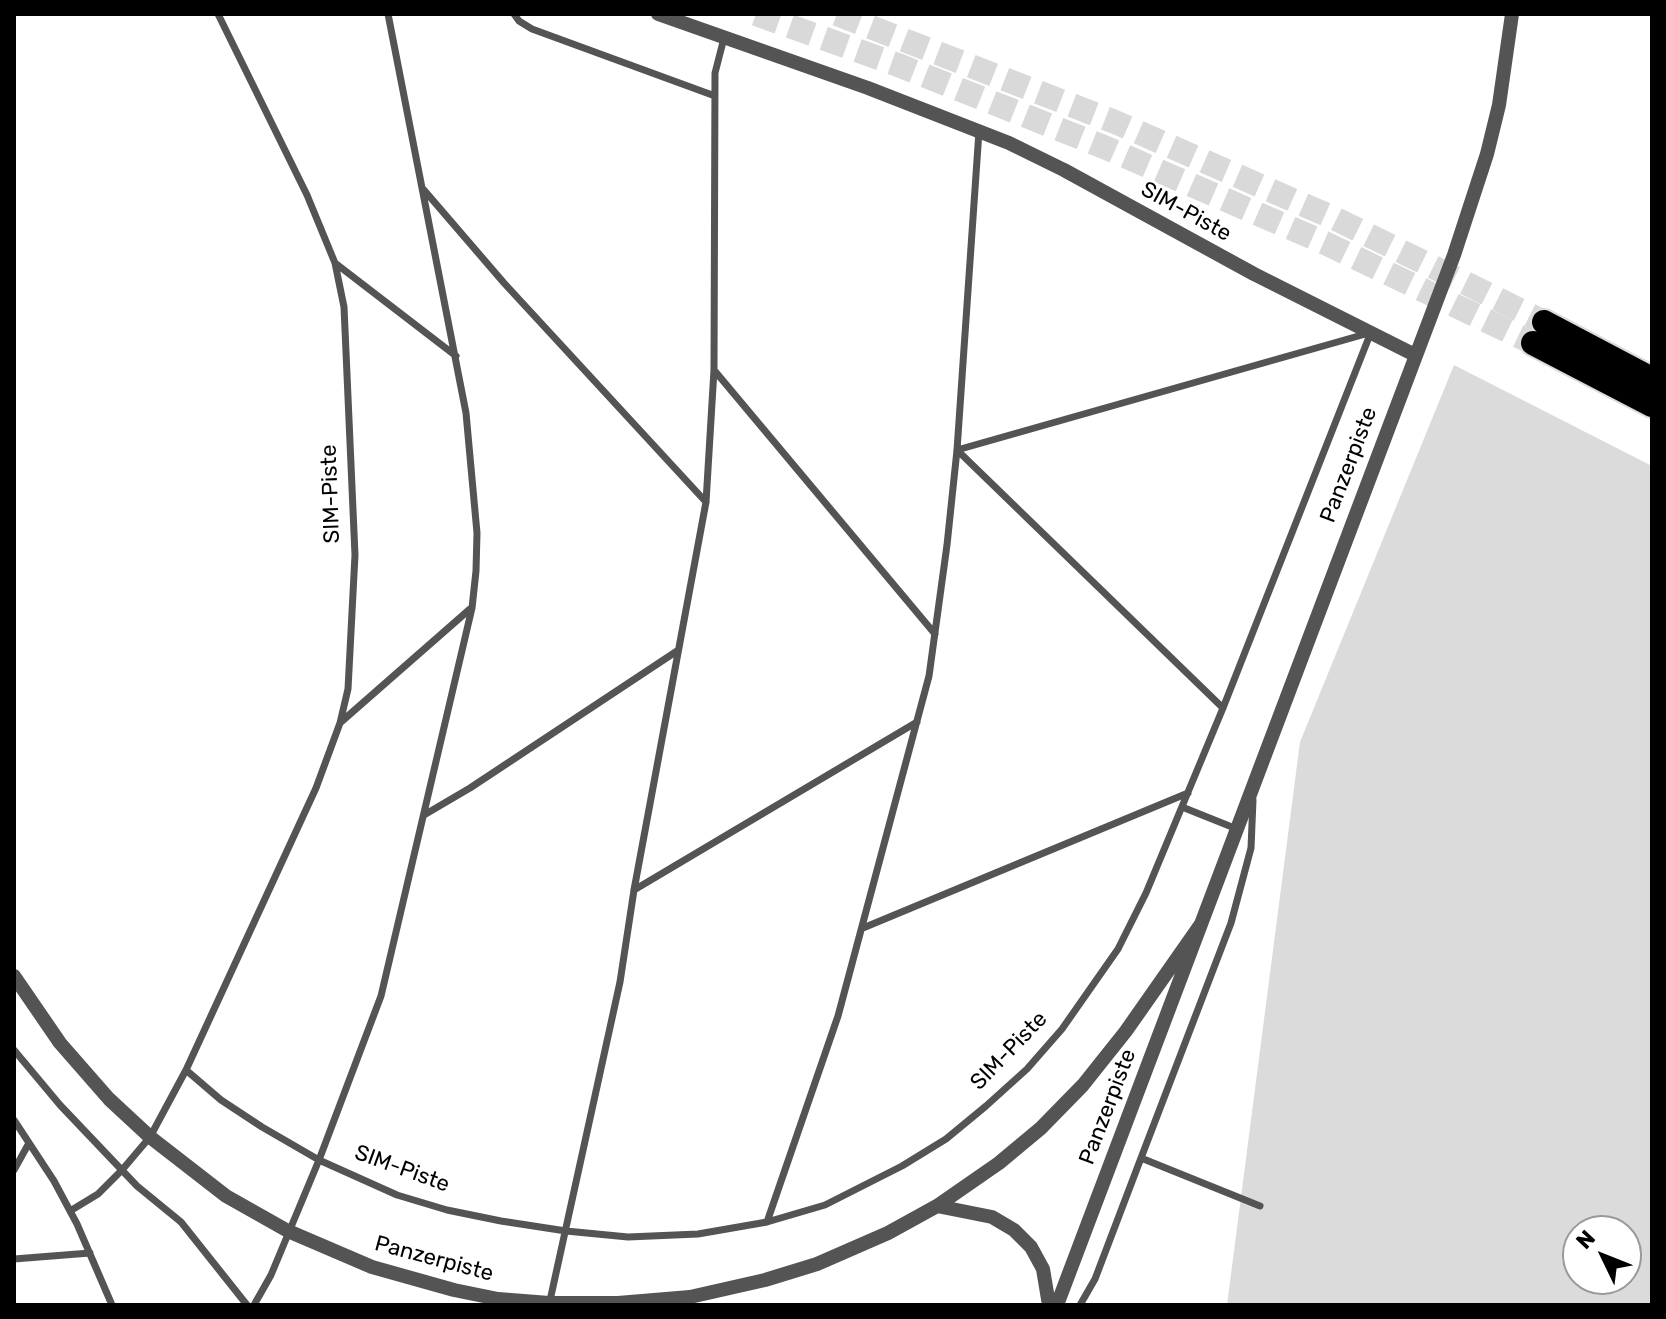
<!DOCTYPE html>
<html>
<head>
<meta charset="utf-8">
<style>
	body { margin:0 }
	#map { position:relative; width:1666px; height:1319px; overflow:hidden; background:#fff; font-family:Rubik,sans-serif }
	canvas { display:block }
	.frame { position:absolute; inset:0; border:16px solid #000; pointer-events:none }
	.north { position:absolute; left:1562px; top:1215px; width:80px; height:80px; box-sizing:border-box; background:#fff; border:2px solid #999; border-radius:50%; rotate:313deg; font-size:22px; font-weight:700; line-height:32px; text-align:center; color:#000 }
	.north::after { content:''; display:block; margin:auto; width:28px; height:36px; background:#000; clip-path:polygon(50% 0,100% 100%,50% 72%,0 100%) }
</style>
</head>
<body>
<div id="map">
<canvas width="1666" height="1319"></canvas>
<div class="frame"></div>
<div class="north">N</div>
</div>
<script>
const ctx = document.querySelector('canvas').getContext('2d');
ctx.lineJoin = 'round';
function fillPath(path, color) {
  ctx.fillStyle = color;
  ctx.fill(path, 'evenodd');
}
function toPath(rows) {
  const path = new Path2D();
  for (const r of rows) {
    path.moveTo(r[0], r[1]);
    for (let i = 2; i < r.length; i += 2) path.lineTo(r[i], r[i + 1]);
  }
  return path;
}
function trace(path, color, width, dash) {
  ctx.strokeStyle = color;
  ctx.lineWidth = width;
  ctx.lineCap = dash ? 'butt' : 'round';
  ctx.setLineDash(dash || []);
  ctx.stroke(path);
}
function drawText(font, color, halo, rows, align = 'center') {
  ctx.font = font + ' Rubik,sans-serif';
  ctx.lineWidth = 6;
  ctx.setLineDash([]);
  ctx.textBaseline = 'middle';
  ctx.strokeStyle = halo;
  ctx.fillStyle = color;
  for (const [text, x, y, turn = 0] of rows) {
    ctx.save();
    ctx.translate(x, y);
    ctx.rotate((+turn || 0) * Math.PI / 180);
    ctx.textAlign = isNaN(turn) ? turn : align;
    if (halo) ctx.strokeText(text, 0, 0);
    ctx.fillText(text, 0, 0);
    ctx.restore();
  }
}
const green = toPath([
	[1454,365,1652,466,1652,1305,1227,1305,1300,742],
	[1578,1231,1626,1231,1626,1279,1578,1279]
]);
const motorwayTunnel = toPath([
	[756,14,898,65,1104,147,1325,243,1533,343],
	[837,14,1115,122,1336,219,1544,322]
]);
const service = toPath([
	[514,14,519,21,532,29,715,96],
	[424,190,504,283,706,502],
	[335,263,456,356],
	[714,370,935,634],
	[957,450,1369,333],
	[957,450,1223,708],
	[341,722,470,609],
	[1182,807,1237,829],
	[424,815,470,788,677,651],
	[634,890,917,722],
	[863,928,1188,793],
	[14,1050,60,1105,137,1186,181,1222,247,1305],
	[186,1070,221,1100,262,1127,319,1160,397,1195,447,1210,501,1221,566,1231,628,1237,698,1234,767,1222,825,1205,902,1166,946,1139,986,1106,1027,1069,1062,1029,1118,949,1146,893,1223,708,1371,332],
	[14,1120,54,1181,77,1224,112,1305],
	[1141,1158,1231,923,1251,848,1253,800],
	[14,1170,29,1143],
	[70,1211,98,1194,122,1170,150,1137,186,1070,316,788,340,723,348,689,355,555,344,307,335,263,307,195,218,14],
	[767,1222,838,1016,929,676,947,545,957,450,979,131],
	[14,1259,90,1253],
	[254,1305,271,1275,319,1160,381,996,472,608,476,571,477,533,466,413,388,14],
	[549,1305,620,982,634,890,706,502,714,370,715,73,724,38],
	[1080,1305,1095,1279,1141,1158,1260,1206]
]);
const minor = toPath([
	[658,14,868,88,1009,143,1064,170,1254,274,1415,355],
	[14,976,60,1043,109,1099,150,1137,226,1196,288,1231,372,1267,454,1290,498,1299,549,1303,618,1303,690,1297,765,1280,817,1264,888,1233,937,1206,999,1163,1041,1128,1083,1085,1126,1031,1201,924],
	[937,1206,992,1217,1014,1230,1031,1247,1043,1269,1049,1305],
	[1057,1305,1454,255,1487,154,1499,105,1512,14]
]);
const motorway = toPath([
	[1544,322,1652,379],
	[1533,343,1652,405]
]);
const streetNames = [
	["SIM-Piste",1186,212,29],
	["Panzerpiste",1349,465,-69],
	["SIM-Piste",331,494,-92],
	["SIM-Piste",1009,1051,-46],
	["Panzerpiste",1108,1107,-69],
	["SIM-Piste",402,1169,20],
	["Panzerpiste",434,1259,15]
];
fillPath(green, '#dbdbdb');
trace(motorwayTunnel, '#d9d9d9', 24, [24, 12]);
trace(motorway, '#dbdbdb', 28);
trace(service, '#545454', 7);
trace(minor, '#545454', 14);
trace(motorway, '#000', 24);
drawText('22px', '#000', '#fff', streetNames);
</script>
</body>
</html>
